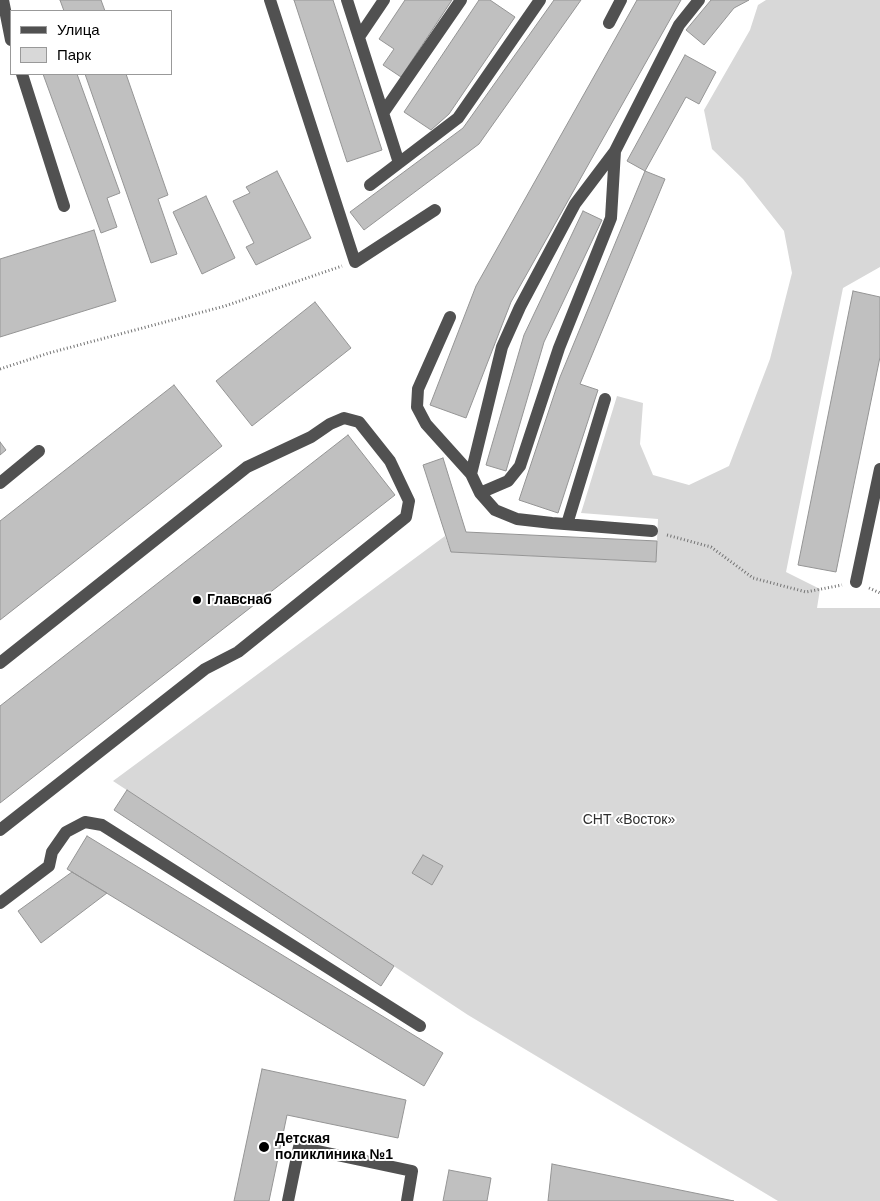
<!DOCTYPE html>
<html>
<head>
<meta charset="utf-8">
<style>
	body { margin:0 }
	#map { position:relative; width:880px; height:1201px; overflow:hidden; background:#fff; font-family:Helvetica,sans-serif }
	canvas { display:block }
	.legend { position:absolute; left:10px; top:10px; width:162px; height:65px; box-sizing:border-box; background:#fff; border:1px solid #999; margin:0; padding:6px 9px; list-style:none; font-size:15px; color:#000 }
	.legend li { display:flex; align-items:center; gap:10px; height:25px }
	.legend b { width:25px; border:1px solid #999 }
</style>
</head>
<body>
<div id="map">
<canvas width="880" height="1201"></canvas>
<ul class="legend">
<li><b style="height:6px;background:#515151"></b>Улица</li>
<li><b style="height:14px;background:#d8d8d8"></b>Парк</li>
</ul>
</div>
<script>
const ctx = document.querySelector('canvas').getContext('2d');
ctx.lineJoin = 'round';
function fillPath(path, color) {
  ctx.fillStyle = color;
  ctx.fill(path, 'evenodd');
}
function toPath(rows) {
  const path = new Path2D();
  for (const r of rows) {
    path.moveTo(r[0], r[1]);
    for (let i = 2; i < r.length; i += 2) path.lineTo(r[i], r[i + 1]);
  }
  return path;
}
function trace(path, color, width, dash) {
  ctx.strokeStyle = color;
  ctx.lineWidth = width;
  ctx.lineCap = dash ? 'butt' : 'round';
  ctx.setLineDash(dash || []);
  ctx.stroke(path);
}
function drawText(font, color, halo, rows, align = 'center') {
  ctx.font = font + ' Helvetica,sans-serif';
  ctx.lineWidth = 4;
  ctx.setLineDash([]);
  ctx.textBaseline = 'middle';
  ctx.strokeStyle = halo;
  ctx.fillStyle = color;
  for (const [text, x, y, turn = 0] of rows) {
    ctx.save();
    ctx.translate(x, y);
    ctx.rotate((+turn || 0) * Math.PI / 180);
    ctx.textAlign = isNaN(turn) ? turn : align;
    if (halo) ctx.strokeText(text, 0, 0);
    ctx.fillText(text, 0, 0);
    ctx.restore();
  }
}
const green = toPath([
	[766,0,880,0,880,267,843,288,786,572,820,589,817,608,880,608,880,1201,778,1201,468,1015,113,781,445,536,451,552,656,562,658,519,581,513,617,396,643,403,640,444,653,475,689,485,729,466,770,359,792,273,784,231,743,179,712,149,704,110,750,30,758,5]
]);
const building = toPath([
	[60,0,101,0,105,11,64,11,60,0],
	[294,0,333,0,382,150,347,162,294,0],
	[405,0,452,0,401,77,383,65,394,49,379,39,405,0],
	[479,0,490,0,515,17,449,114,431,130,404,112,479,0],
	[554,0,581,0,479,144,364,230,350,212,463,128,554,0],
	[637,0,681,0,511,302,466,418,430,405,476,286,637,0],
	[711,0,749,0,734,8,704,45,686,30,711,0],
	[685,55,716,72,699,104,686,97,645,171,627,161,685,55],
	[43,74,77,74,120,193,107,198,117,227,101,233,43,74],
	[85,74,126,74,168,195,158,199,177,254,151,263,85,74],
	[277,171,311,238,256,265,246,247,254,243,233,201,250,193,246,187,277,171],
	[645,171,665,179,580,384,598,390,558,513,519,500,560,377,645,171],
	[206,196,235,258,202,274,173,212,206,196],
	[583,211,602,220,544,342,506,471,486,465,524,335,583,211],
	[94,230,116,301,0,337,0,259,94,230],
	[853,291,880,297,880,357,836,572,798,565,853,291],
	[315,302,351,348,252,426,216,381,315,302],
	[174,385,222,446,0,620,0,521,174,385],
	[348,435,395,495,0,803,0,706,348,435],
	[0,442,6,450,0,455,0,442],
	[443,458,466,532,657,541,656,562,451,552,423,465,443,458],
	[127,790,394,966,381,986,114,810,127,790],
	[87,836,443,1053,424,1086,67,869,87,836],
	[423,855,443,866,432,885,412,873,423,855],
	[72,872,107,893,41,943,18,911,72,872],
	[262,1069,406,1100,398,1138,287,1115,269,1201,234,1201,262,1069],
	[552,1164,734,1201,548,1201,552,1164],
	[449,1170,491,1178,487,1201,443,1201,449,1170]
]);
const path = toPath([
	[0,369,49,353,225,306,342,266],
	[667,535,711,547,753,578,806,592,842,585],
	[869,588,880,593]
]);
const minor = toPath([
	[3,0,11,40],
	[270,0,355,262,435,210],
	[347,0,399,163],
	[609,23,621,0],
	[359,37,384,0],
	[22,74,64,206],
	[383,113,461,0],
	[370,185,458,118,540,0],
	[450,317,418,389,417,407,426,424,471,474,480,493,495,510,517,519,552,523,652,531],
	[471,474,502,347,520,307,575,204,615,151,679,25,699,0],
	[0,483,39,451],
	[480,493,508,481,520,466,559,348,611,218,615,151],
	[567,524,605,399],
	[856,582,880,469],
	[0,663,247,467,311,437,330,424,344,418,359,422,390,461,409,501,406,517,238,652,205,669,0,830],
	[0,903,49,866,52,852,66,832,85,822,102,825,420,1026],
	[288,1201,299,1147,412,1171,407,1201]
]);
const markers = [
	[197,600,5,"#000"],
	[264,1147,6,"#000"]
];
const poiNames = [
	["Главснаб",207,600],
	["Детская",275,1139],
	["поликлиника №1",275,1155]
];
const parkNames = [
	["СНТ «Восток»",629,820]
];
fillPath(green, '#d8d8d8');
fillPath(building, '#c0c0c0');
trace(building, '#959595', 1);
trace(path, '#737373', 3, [1, 2.5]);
trace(minor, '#515151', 12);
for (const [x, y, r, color] of markers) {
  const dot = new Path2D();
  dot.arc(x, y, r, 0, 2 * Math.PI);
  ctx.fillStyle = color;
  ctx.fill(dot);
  trace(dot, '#fff', 2);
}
drawText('bold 14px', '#000', '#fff', poiNames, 'left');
drawText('14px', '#2f2f2f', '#fff', parkNames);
</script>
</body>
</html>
